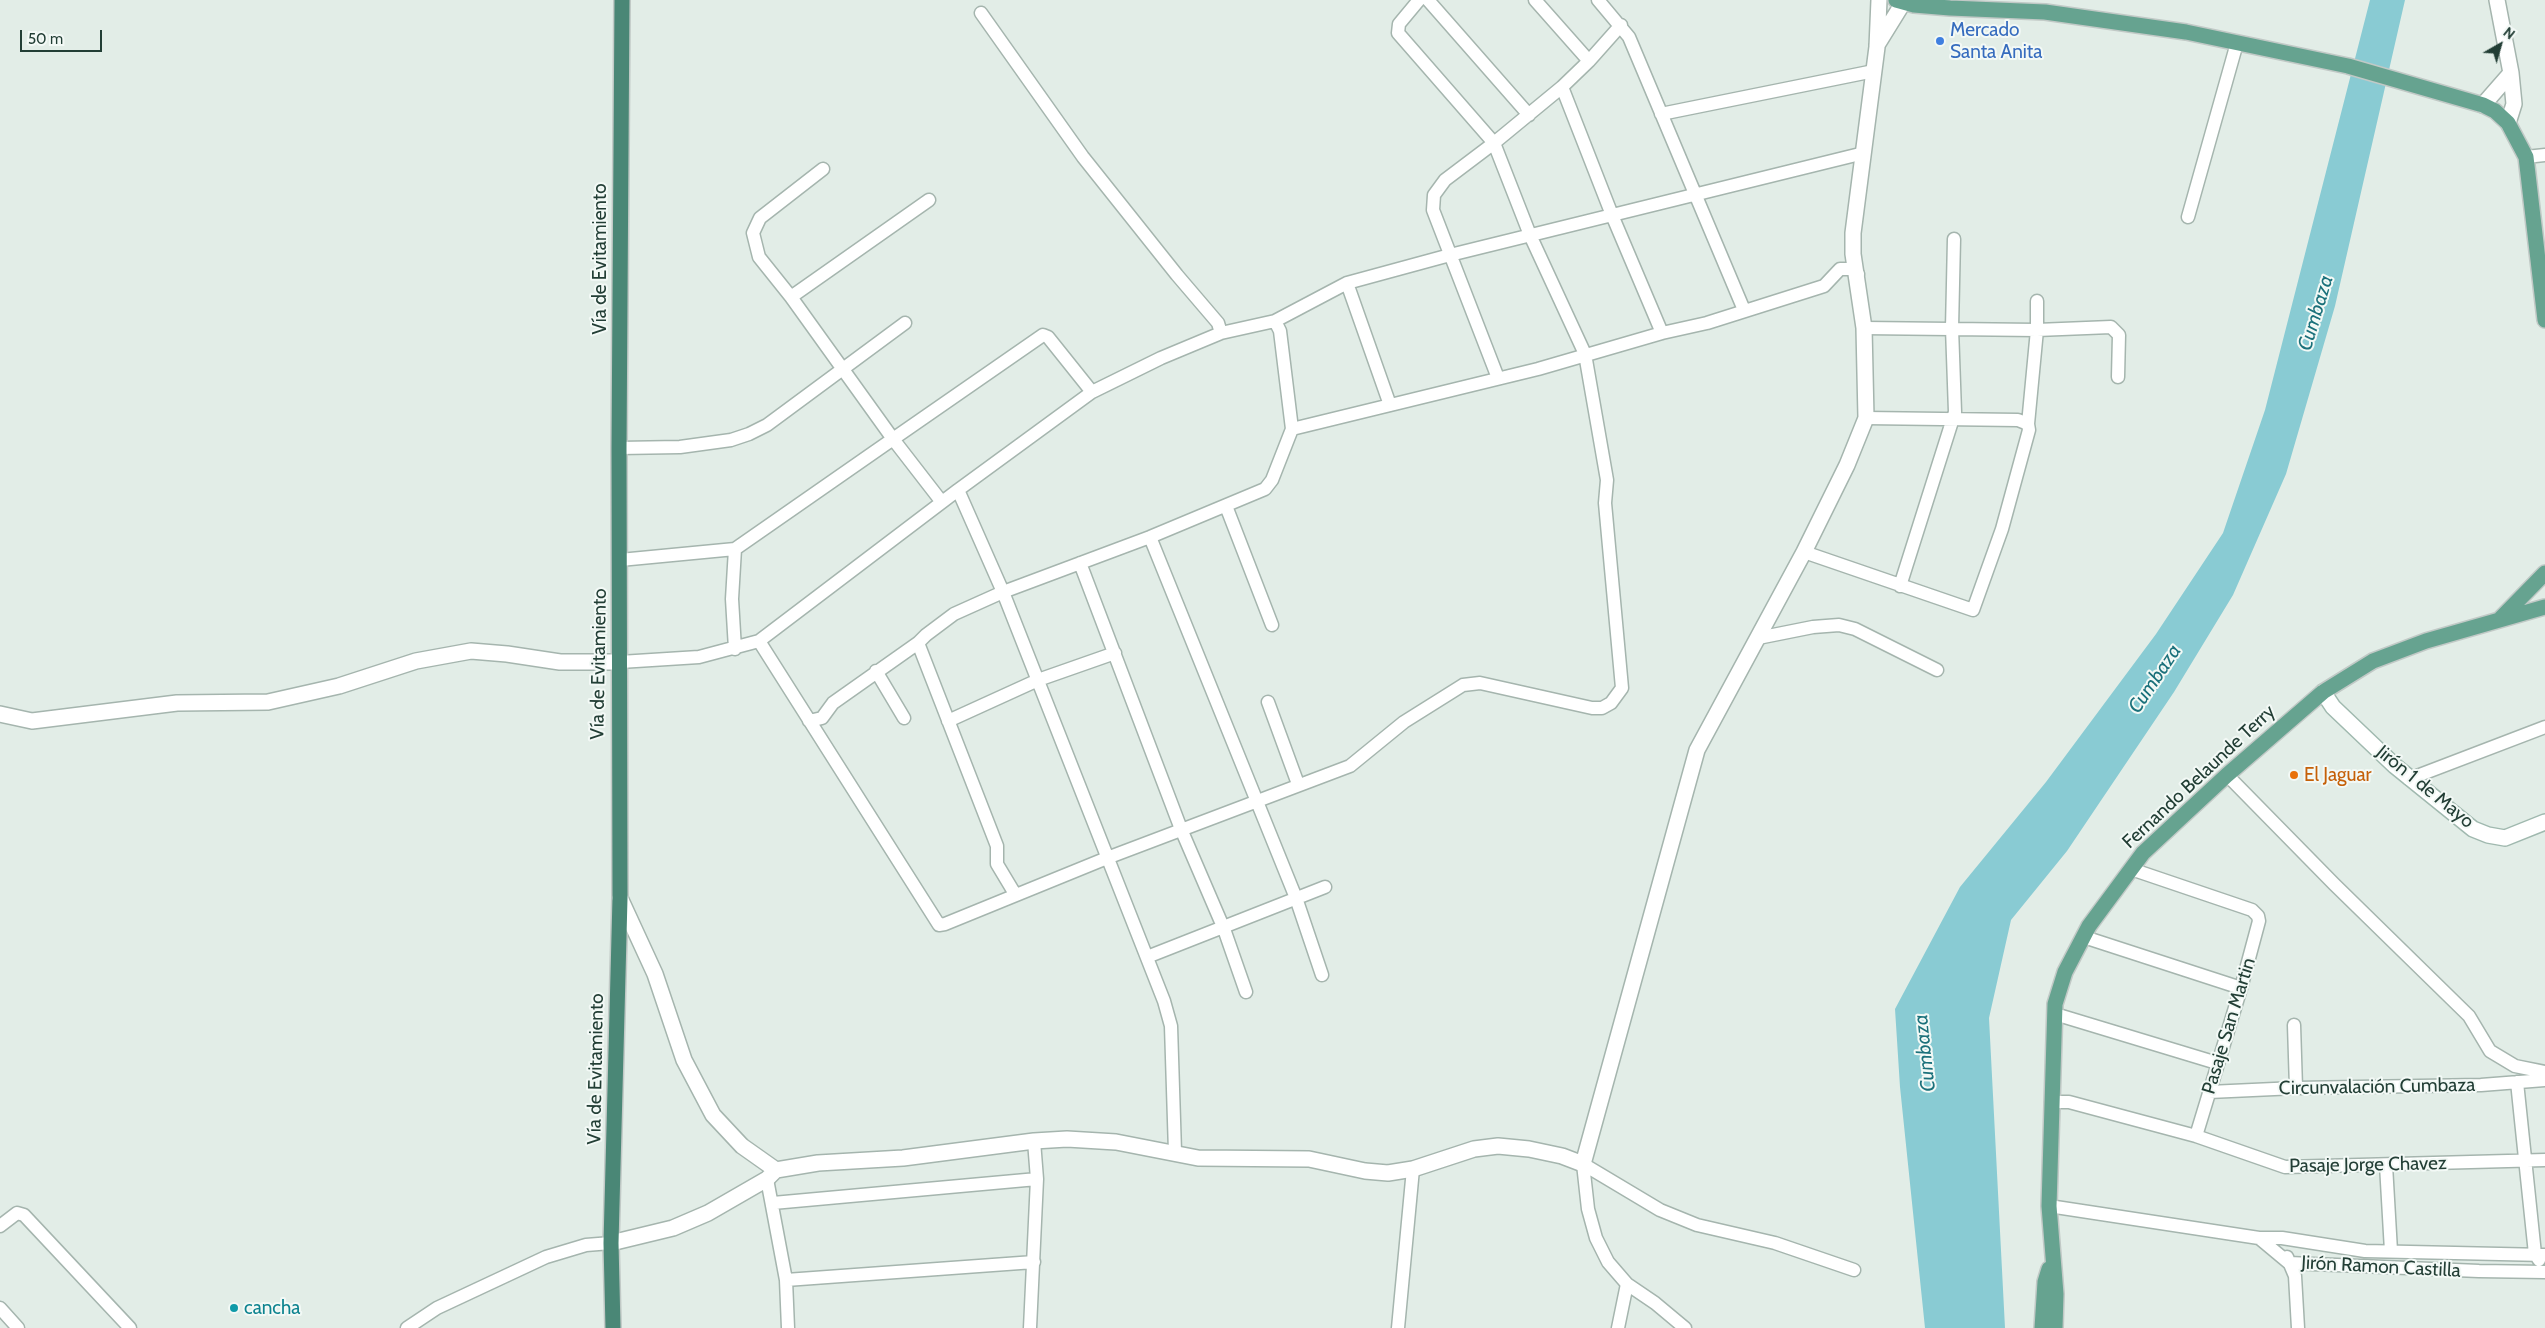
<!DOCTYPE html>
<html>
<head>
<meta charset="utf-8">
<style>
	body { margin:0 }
	#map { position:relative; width:2545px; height:1328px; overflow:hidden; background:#e2ede7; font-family:Cabin,sans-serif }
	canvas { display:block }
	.north { position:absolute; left:2475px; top:20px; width:50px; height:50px; -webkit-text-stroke:4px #f3f9f6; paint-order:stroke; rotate:38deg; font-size:14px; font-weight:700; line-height:20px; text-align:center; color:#223e35 }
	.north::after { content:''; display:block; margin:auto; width:18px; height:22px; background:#223e35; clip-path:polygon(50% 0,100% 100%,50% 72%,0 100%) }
	.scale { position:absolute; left:20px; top:30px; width:82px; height:22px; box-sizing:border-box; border:2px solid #223e35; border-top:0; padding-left:6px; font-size:15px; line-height:18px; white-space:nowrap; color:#223e35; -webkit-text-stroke:4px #f3f9f6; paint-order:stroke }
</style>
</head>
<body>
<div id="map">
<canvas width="2545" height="1328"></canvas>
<div class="north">N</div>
<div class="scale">50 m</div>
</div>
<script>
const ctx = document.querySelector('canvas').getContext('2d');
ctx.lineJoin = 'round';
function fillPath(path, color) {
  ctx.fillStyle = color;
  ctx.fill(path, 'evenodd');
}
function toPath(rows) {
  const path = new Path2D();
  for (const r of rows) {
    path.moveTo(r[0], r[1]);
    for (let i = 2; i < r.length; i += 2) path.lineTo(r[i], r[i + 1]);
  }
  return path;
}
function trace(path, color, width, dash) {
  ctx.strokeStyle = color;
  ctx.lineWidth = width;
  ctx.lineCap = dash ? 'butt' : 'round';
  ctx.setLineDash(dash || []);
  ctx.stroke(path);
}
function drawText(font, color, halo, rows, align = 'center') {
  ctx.font = font + ' Cabin,sans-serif';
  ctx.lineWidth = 4;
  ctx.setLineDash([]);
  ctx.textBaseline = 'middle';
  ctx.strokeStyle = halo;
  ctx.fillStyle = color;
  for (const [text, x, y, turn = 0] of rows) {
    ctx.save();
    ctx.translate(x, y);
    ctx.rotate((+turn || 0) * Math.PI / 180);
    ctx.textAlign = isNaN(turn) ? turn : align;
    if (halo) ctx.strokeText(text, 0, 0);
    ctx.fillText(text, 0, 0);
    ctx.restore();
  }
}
const water = toPath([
	[2370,0,2405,0,2335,306,2286,474,2233,595,2174,692,2067,851,2011,920,1989,1018,2005,1328,1925,1328,1900,1087,1895,1009,1960,887,2046,782,2156,634,2223,533,2265,410]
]);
const minor = toPath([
	[1428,0,1529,115],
	[1535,0,1589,61],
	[1598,0,1629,37,1744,310],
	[981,13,1083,157,1177,275,1218,323,1221,333],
	[1562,87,1612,215,1662,333],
	[1661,114,1874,71],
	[2526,157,2545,155],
	[929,200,791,297,893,439,1043,335,1048,337,1092,392],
	[2188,217,2237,43],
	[1347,283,1390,405],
	[791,297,759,257,753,233,760,218,823,169],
	[1275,321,1280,331,1292,429],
	[1864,328,2037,330,2111,327,2119,335,2118,377],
	[1498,378,1433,210,1434,195,1445,180,1494,143,1562,87,1589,61,1621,25],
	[2028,424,2037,330,2037,301],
	[619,448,680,447,731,440,749,434,767,425,905,323],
	[958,490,1092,392,1161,358,1221,333,1275,321,1347,283,1450,255,1864,153],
	[1226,506,1272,625],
	[1150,537,1296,898,1322,975],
	[1804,552,1973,610,2002,529,2029,430,2028,424,2018,420,1866,418],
	[620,560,735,549,893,439,941,501],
	[1080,563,1181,829,1224,929,1246,992],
	[1900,586,1955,412,1952,328,1954,239],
	[1758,638,1813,627,1839,625,1855,629,1937,670],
	[759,641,939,925,945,924,1107,858,1350,766,1404,722,1463,685,1480,683,1592,708,1602,708,1611,703,1622,688,1605,503,1607,480,1585,354,1530,235,1494,143,1398,33,1399,24,1419,0],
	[918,643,997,846,997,864,1015,894],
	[735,649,732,599,735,549],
	[620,662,699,657,759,641,958,490,1003,592,1150,537,1265,489,1272,480,1292,429,1538,369,1662,333,1707,323,1824,286,1840,269,1851,269,1858,274],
	[876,671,904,718],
	[1268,702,1298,784],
	[809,721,822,718,833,703,918,643,926,635,954,614,1003,592,1164,1001,1171,1026,1175,1152],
	[948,721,1038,680,1115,653],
	[2227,775,2334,884,2469,1016,2490,1051,2515,1066,2545,1072],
	[2409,779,2545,727],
	[2131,869,2252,910,2258,916,2259,921,2241,988,2196,1136],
	[2084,937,2241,988],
	[1147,957,1325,887],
	[2055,1014,2217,1063],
	[2294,1025,2296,1088],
	[2517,1082,2535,1254,2539,1260],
	[2209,1092,2296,1088,2481,1085,2545,1080],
	[2051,1102,2069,1102,2196,1136,2285,1167,2545,1160],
	[1583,1164,1660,1210,1697,1225,1775,1243,1854,1270],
	[1583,1164,1588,1209,1596,1238,1608,1262,1627,1284,1655,1303,1685,1328],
	[2386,1165,2391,1251],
	[767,1179,786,1280,788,1328],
	[773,1203,1037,1179],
	[2049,1206,2259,1238,2289,1263,2479,1271,2545,1272],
	[0,1226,17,1213,24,1215,130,1328],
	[2259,1238,2282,1238,2365,1251,2545,1255],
	[2287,1257,2295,1276,2298,1328],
	[786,1280,1034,1262],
	[0,1308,18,1328],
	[407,1328,437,1308,546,1257,586,1245,611,1243],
	[1030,1328,1037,1179,1034,1141],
	[1398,1328,1413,1169],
	[1618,1328,1627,1284]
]);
const tertiary = toPath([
	[2497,0,2511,73,2514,104,2508,123],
	[1877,45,1903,3,1910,0],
	[2483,105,2511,73],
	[0,714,32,721,177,703,268,702,339,686,416,661,471,651,507,654,560,662,620,662],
	[620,898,655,974,684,1060,713,1115,742,1146,776,1170],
	[611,1243,673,1228,708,1213,767,1179,776,1170,818,1163,903,1158,1034,1141,1067,1139,1116,1142,1198,1158,1309,1159,1365,1171,1388,1173,1413,1169,1474,1149,1498,1146,1529,1149,1562,1156,1583,1164,1697,750,1804,552,1847,465,1866,418,1864,328,1853,254,1853,233,1877,47,1879,0]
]);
const secondary = toPath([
	[2323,692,2333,707,2395,766,2473,829,2488,835,2505,838,2545,822]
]);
const primary = toPath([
	[1896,0,1914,5,1950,8,2045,12,2186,32,2348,66,2483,105,2495,111,2508,123,2526,157,2545,320],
	[2501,618,2545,573],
	[2042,1328,2045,1282,2049,1269],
	[2055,1328,2056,1294,2049,1206,2055,1004,2065,972,2089,926,2143,853,2227,775,2323,692,2373,661,2426,641,2545,607]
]);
const trunk = toPath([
	[613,1328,611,1243,620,898,619,448,622,0]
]);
const markers = [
	[1940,41,5,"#3f7fe0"],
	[2294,775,5,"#e8710a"],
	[234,1308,5,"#0f9aa8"]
];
const shopNames = [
	["Mercado",1950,30],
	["Santa Anita",1950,52]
];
const streetNames = [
	["Vía de Evitamiento",600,259,-90],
	["Vía de Evitamiento",599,664,-89],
	["Fernando Belaunde Terry",2199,777,-43],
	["Jirón 1 de Mayo",2425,787,39],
	["Pasaje San Martin",2229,1026,-73],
	["Vía de Evitamiento",596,1069,-89],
	["Circunvalación Cumbaza",2377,1087,-1],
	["Pasaje Jorge Chavez",2368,1165,-1],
	["Jirón Ramon Castilla",2381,1267,3]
];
const foodNames = [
	["El Jaguar",2304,775]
];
const cultureNames = [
	["cancha",244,1308]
];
const waterNames = [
	["Cumbaza",2316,313,-73],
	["Cumbaza",2155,679,-56],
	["Cumbaza",1925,1053,-96]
];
fillPath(water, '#89cbd3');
trace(minor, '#a5b5ae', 15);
trace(tertiary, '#a5b5ae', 18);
trace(secondary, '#a0b9af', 18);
trace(primary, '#c1c9c6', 18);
trace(trunk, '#c1c9c6', 18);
trace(minor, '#fff', 12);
trace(tertiary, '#fff', 15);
trace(secondary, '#fff', 15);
trace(primary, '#66a390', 15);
trace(trunk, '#4a8776', 15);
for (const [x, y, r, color] of markers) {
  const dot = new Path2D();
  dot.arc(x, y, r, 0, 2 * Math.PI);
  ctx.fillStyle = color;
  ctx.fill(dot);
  trace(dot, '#f3f9f6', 2);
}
drawText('19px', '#366cbe', '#f3f9f6', shopNames, 'left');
drawText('19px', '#223e35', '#f3f9f6', streetNames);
drawText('19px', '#c56008', '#f3f9f6', foodNames, 'left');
drawText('19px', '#0d838f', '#f3f9f6', cultureNames, 'left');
drawText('italic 20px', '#1b717b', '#f3f9f6', waterNames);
</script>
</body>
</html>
